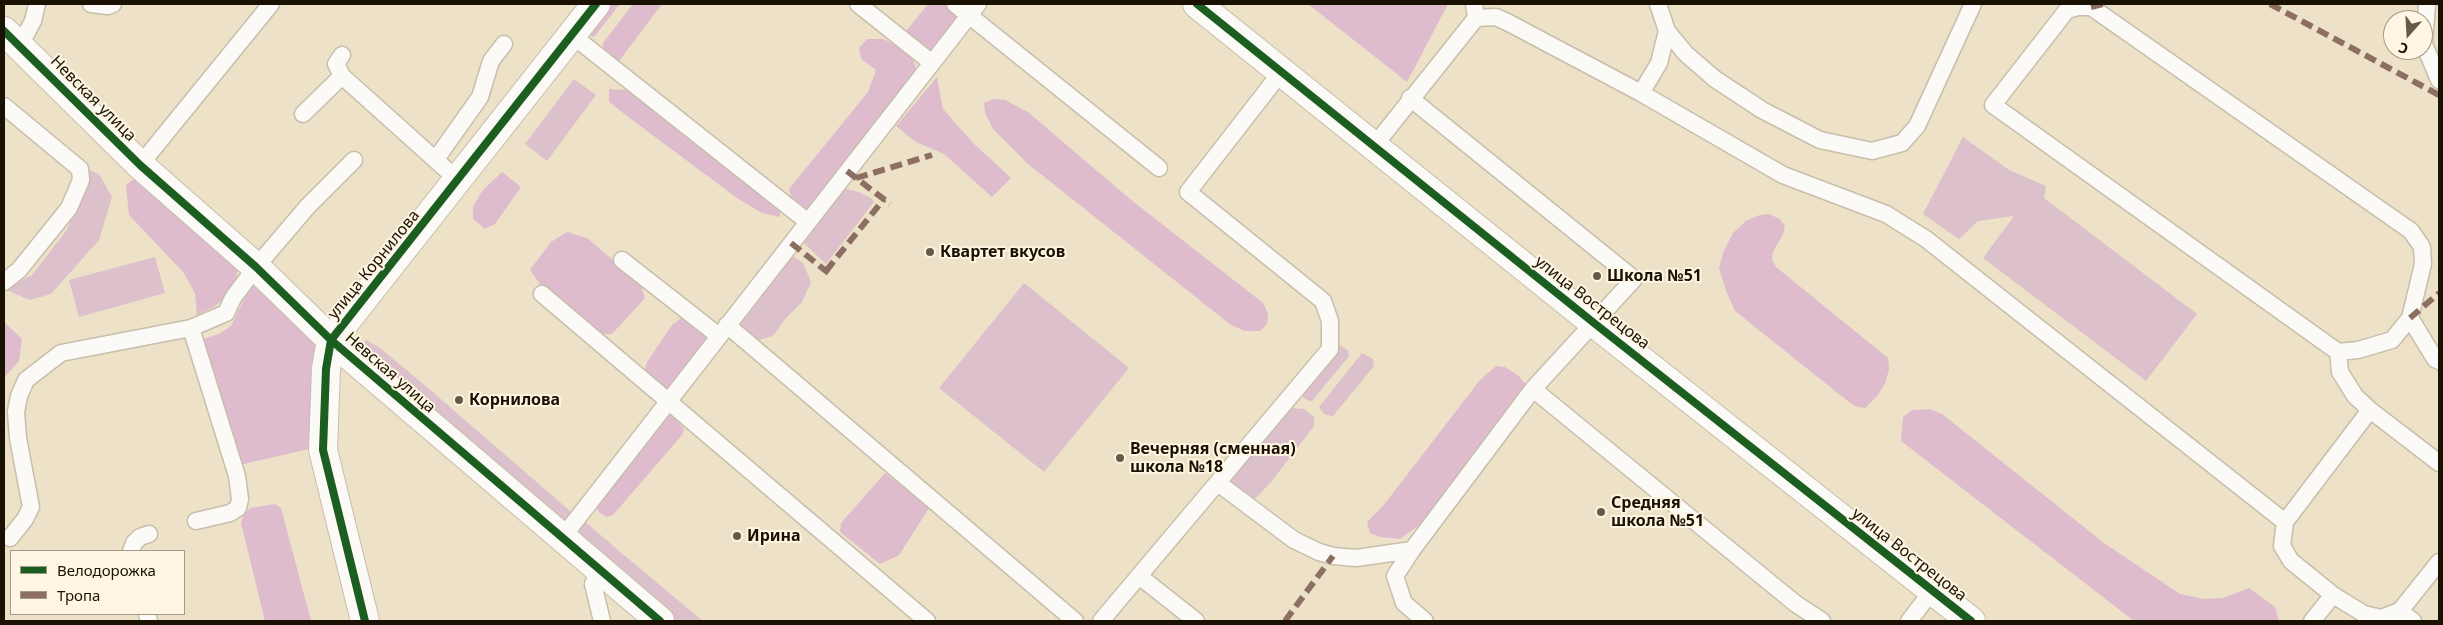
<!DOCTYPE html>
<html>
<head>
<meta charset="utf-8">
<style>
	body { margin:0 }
	#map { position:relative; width:2443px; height:625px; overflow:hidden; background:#ede1c7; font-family:"Noto Sans",sans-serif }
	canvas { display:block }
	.frame { position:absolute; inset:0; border:5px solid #191202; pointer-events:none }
	.legend { position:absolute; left:10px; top:550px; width:175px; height:65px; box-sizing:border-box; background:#fef5e2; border:1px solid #a29a88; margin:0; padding:6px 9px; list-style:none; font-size:15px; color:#191202 }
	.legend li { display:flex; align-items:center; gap:10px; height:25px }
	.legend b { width:25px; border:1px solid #a29a88 }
	.north { position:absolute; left:2383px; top:10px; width:50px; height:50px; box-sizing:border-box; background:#fef5e2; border:1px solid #a29a88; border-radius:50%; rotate:199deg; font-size:14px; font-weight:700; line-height:20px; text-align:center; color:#191202 }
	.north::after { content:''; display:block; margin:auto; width:18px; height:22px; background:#635a47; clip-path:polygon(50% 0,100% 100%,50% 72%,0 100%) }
</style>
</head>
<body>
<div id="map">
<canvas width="2443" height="625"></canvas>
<div class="frame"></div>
<ul class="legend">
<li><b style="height:6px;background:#1b5e20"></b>Велодорожка</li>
<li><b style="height:6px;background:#8d6e63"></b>Тропа</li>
</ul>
<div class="north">С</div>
</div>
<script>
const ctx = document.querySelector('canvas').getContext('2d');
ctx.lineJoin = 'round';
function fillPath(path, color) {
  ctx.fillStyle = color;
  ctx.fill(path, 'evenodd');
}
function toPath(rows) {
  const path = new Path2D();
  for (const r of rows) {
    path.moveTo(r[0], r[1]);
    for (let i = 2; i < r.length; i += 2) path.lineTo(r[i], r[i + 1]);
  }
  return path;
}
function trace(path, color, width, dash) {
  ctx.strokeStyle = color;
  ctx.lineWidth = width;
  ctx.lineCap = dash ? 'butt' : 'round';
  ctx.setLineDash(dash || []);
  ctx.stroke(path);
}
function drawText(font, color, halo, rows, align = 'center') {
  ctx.font = font + ' "Noto Sans",sans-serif';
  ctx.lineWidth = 4;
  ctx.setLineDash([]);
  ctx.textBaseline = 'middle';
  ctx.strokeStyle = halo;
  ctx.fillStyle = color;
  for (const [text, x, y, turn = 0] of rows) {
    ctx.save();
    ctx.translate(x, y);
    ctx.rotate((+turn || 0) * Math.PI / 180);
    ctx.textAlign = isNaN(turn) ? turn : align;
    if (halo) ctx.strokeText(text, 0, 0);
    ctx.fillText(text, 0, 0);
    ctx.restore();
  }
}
const green = toPath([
	[574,79,596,95,547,161,525,144],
	[1963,137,2009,170,2046,186,2044,198,2197,314,2146,381,1983,258,2014,216,1978,221,1959,239,1923,214],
	[89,170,99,174,112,197,99,240,51,294,30,300,4,289,32,275,66,231,83,194],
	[846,189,859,192,871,198,874,202,826,264,803,242,835,197],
	[791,255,803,263,811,282,802,302,786,318,773,336,758,340,738,322],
	[155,257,165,293,79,317,69,280],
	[1024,283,1129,368,1044,472,939,388],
	[366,340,380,348,428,388,570,511,570,521,565,528,358,346],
	[1339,345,1348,350,1349,356,1312,401,1307,400,1302,396,1305,388],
	[1362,353,1373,359,1374,366,1333,416,1324,414,1319,407],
	[1291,408,1304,409,1314,417,1314,426,1271,482,1256,498,1250,499,1232,489,1231,481,1277,422],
	[583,520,624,555,703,621,662,621,569,532]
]);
const forest = toPath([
	[600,4,620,4,594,37,587,35],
	[633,4,662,4,619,61,603,52,603,43],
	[928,4,948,4,959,12,959,21,933,53,926,52,909,38,907,30],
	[1308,4,1448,4,1407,82],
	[867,39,884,39,896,46,912,56,917,72,809,212,792,200,789,189,868,92,876,70,861,59,859,48],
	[937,77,943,109,973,143,1011,178,992,197,944,154,916,142,896,126],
	[609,89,626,90,663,116,780,208,780,217,762,213,737,198,631,119,609,102],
	[993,99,1005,100,1028,112,1130,199,1263,303,1268,313,1267,324,1260,331,1245,331,1231,325,1028,164,993,129,985,113,984,103],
	[502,172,521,187,495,224,485,229,473,219,473,207,482,191],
	[138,176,239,265,233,292,215,306,197,315,195,294,184,273,129,215,126,185],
	[1769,214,1780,219,1785,226,1783,234,1773,252,1772,259,1776,267,1888,358,1889,370,1885,383,1878,395,1865,408,1854,406,1735,311,1726,291,1719,268,1723,253,1733,233,1746,221,1760,215],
	[567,232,587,238,640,283,645,298,612,334,602,334,542,287,530,270,551,242],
	[266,286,322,341,313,448,244,464,237,461,203,339,219,334,231,326,250,287],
	[684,316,713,337,667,392,644,374,647,362,672,325],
	[4,322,22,339,19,361,4,378],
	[1496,366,1505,367,1519,376,1526,385,1425,521,1400,539,1380,537,1370,533,1367,522,1383,506,1480,380],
	[1930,409,1942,414,2104,543,2180,594,2204,599,2223,598,2249,588,2275,607,2279,621,2134,621,1901,441,1903,417,1912,410],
	[667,414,671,415,682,426,684,431,682,435,613,515,607,517,600,513,594,506],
	[885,473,929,508,899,555,880,564,840,532,841,523],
	[275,504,281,508,311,621,265,621,241,523,244,514,250,508]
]);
const lane = toPath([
	[91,4,108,6,113,4],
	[858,4,932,63],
	[955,4,1159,168],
	[2427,4,2424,44,2439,80],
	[1476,18,1496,17,1509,23,1641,93,1783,175,1886,214,1926,239,2285,522,2282,546,2291,561,2333,595,2312,621],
	[1667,31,1686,54,1715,79,1762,110,1820,140,1872,151,1902,143,1917,126,1973,4],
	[573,36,808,222],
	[20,45,33,21,37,4],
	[342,55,336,64,342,76,459,181],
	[1641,93,1659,63,1667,31,1658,4],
	[1410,98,1634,279,1533,389,1412,550,1395,576,1404,603,1425,621],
	[4,106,80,169,81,180,69,208,19,270,4,282],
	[303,114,342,76],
	[1374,146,1476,18,1474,4],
	[436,159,480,97,491,61,504,44],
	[140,165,271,4],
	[622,260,719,336],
	[542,294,927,621],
	[2410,318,2423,264,2422,247,2411,231,2091,7,2078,7,2067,10,1993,105,2338,352,2358,350,2392,340,2410,318,2435,359,2439,361],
	[727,325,1075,621],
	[191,328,237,476,240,499,238,508,230,513,196,521],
	[2338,352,2340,372,2355,396,2370,410,2439,463],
	[1533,389,1796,604,1822,621],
	[1218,483,1294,540,1319,552,1333,556,1356,558,1412,550],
	[2285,522,2370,410],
	[10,538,25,519,31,507,18,438,16,412,19,396,26,380,61,353,191,328,226,313,233,298,256,267,308,206,354,160],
	[562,538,978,4],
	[131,551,134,543,140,537,149,534],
	[601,571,593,584,602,621],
	[1139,576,1196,621],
	[2333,595,2364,614,2381,618,2400,611,2413,621],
	[2400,611,2439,562],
	[147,614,149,621],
	[1101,621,1330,349,1330,321,1323,301,1188,192,1282,71],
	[1909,621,1932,591]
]);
const street = toPath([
	[4,31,140,165,256,267,331,340,660,621]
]);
const secondary = toPath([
	[1197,4,1594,323,1971,621],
	[365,621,323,450,326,369,331,340,596,4]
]);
const quiet = toPath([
	[2270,4,2439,95],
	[2091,7,2103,4],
	[847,171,890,204],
	[856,178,932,155],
	[791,243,831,275],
	[826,271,884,199],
	[2410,318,2439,293],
	[1285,621,1333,556]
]);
const cycleway = toPath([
	[1197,4,1594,323,1971,621],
	[4,31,140,165,256,267,331,340,660,621],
	[365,621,323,450,326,369,331,340,596,4]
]);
const markers = [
	[930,252,5,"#635a47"],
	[1597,276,5,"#635a47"],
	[459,400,5,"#635a47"],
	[1120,458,5,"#635a47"],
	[1601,512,5,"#635a47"],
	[737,536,5,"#635a47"]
];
const streetNames = [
	["Невская улица",93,99,45],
	["улица Корнилова",374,265,-51],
	["улица Вострецова",1592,303,38],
	["Невская улица",390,373,41],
	["улица Вострецова",1909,555,38]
];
const poiNames = [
	["Квартет вкусов",940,252],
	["Школа №51",1607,276],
	["Корнилова",469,400],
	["Вечерняя (сменная)",1130,449],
	["школа №18",1130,467],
	["Средняя",1611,503],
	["школа №51",1611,521],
	["Ирина",747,536]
];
fillPath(green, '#dcc0cb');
fillPath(forest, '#debccd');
trace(lane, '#c7beab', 19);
trace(street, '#c7beab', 30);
trace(secondary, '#c7beab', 30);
trace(lane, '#fcfaf7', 16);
trace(street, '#fcfaf7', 28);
trace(secondary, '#fcfaf7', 28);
trace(quiet, '#8d6e63', 6, [12, 6]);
trace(cycleway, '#1b5e20', 8);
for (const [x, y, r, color] of markers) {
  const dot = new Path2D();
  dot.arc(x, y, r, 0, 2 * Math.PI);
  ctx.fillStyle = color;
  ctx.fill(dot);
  trace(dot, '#fef5e2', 2);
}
drawText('16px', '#191202', '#fef5e2', streetNames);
drawText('bold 16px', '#191202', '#fef5e2', poiNames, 'left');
</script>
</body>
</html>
